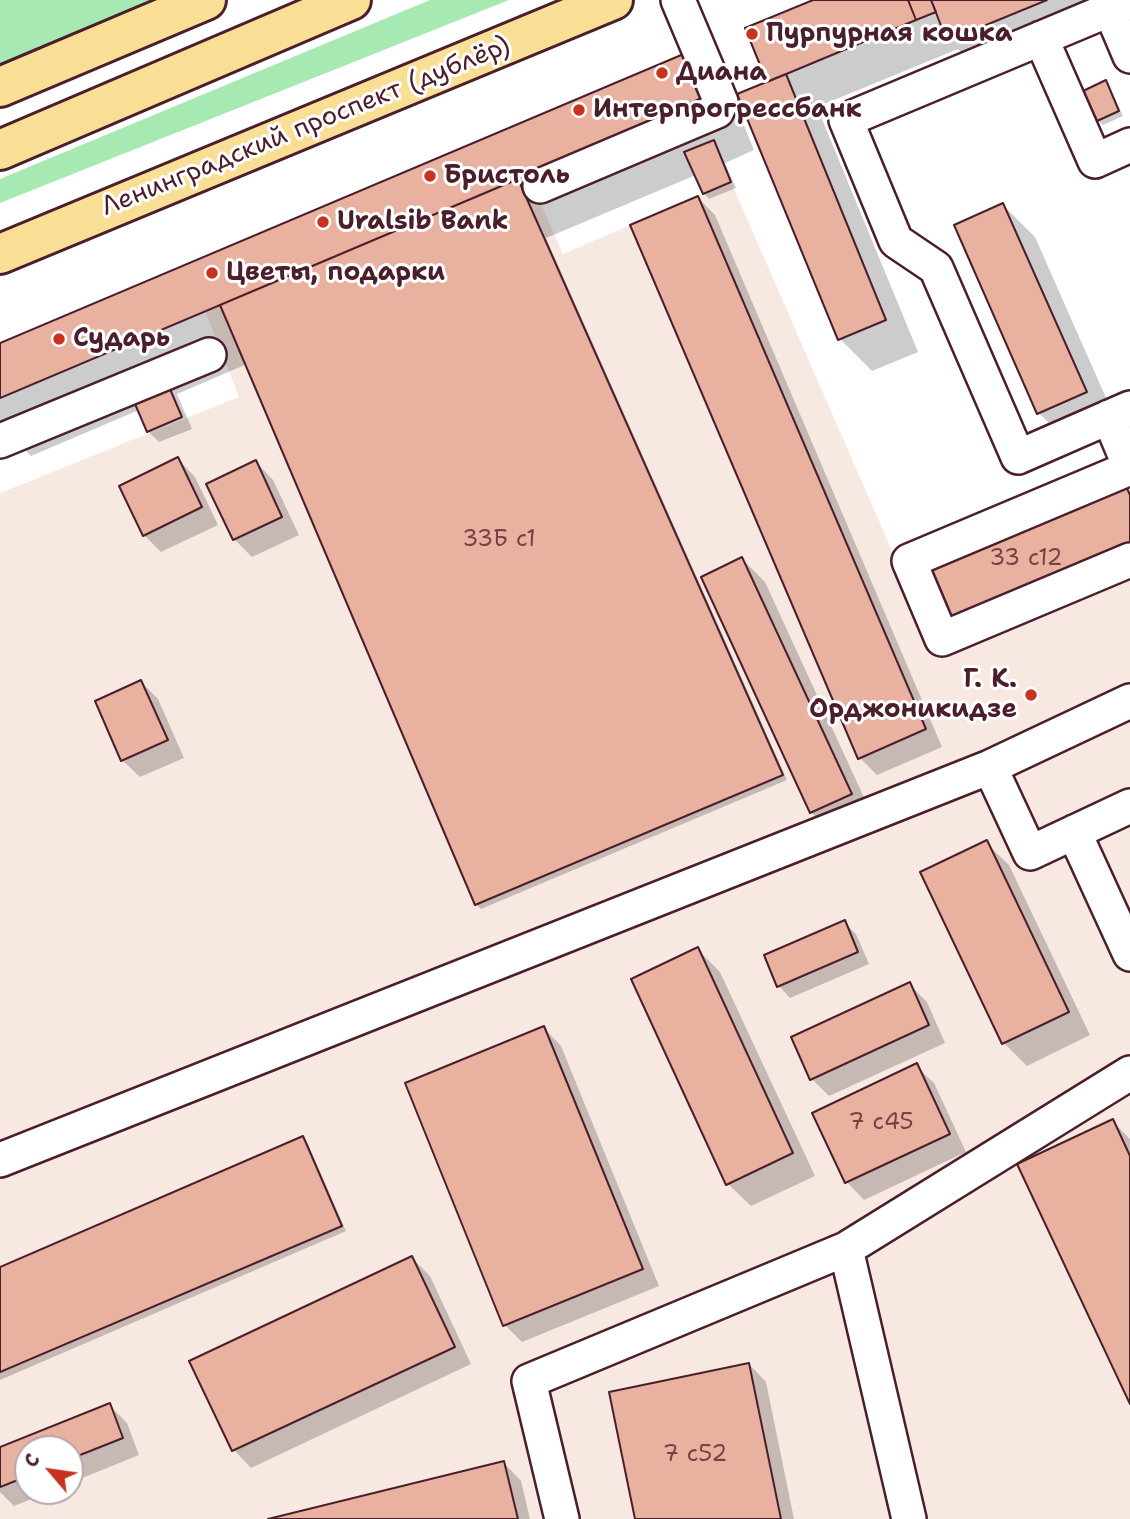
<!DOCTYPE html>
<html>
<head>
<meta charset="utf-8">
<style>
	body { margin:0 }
	#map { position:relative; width:1130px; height:1519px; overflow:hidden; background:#fff; font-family:"Shantell Sans",sans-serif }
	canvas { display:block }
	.north { position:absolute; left:14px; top:1435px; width:70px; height:70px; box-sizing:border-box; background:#fff; border:2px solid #b7a5aa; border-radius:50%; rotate:299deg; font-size:19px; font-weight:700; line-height:28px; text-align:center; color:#4a1f2b }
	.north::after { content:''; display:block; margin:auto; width:24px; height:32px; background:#c8321e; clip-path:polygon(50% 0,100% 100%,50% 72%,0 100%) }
</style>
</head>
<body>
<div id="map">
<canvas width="1130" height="1519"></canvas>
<div class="north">С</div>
</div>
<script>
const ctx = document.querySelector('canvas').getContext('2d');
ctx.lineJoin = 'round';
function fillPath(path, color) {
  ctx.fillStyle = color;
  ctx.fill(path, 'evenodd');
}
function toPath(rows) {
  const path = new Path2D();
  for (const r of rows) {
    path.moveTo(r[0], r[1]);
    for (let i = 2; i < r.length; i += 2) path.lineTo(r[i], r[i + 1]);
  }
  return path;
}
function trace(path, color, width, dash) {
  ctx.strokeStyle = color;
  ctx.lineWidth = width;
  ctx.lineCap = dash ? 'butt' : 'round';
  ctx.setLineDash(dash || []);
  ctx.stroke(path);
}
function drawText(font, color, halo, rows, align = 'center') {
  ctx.font = font + ' "Shantell Sans",sans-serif';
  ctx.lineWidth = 6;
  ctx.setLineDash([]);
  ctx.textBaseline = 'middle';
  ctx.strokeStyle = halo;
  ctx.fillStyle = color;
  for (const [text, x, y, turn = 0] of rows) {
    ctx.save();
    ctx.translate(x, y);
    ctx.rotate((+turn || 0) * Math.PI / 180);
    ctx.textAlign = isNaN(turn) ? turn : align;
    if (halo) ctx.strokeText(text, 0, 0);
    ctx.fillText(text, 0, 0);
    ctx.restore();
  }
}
const built = toPath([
	[528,175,563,254,731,182,893,553,1130,453,1130,1519,0,1519,0,493,239,397,205,311],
	[28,1449,70,1449,70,1491,28,1491]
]);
const green = toPath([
	[0,0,152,0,0,64],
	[430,0,509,0,0,203,0,179]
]);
const shadow = toPath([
	[818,0,1130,0,981,72,958,49,817,107,918,352,872,371,840,339,769,83],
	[1105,82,1110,88,1123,116,1103,125,1098,120],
	[736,106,754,150,725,163,736,188,709,199,704,193,696,175,546,238,787,780,481,909,476,904,247,364,177,394,192,429,159,442,148,431,139,410,31,456,0,425,0,345],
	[698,198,715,215,942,747,877,775,860,758],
	[1003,205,1035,237,1118,425,1071,446,1039,413],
	[178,459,195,477,218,525,161,552,144,535],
	[256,462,273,480,299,535,252,557,234,539],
	[742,559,765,582,873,817,834,835,811,812],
	[141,682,158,699,184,758,140,777,122,760],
	[986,843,1009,865,1090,1035,1027,1066,1004,1043],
	[845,923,856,934,869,964,790,998,779,986,766,956],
	[697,949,720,972,815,1176,751,1206,728,1184],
	[909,984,927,1002,945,1043,829,1096,812,1079],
	[544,1028,561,1046,659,1286,522,1342,505,1325],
	[916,1066,934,1083,966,1152,864,1200,847,1182,814,1114],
	[1112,1121,1130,1139,1130,1400],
	[303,1138,308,1144,346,1231,0,1380,0,1269],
	[412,1258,430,1276,471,1364,251,1468,234,1450,192,1362],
	[749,1364,766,1382,794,1519,637,1519],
	[109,1405,127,1423,139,1455,70,1483,70,1449,28,1449,28,1491,51,1491,14,1506,0,1492,0,1449],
	[504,1463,521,1481,530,1519,275,1519]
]);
const building = toPath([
	[813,0,908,0,916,20,767,82,745,28,813,0],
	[908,0,931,0,936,12,916,20,908,0],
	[931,0,1047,0,947,41,931,0],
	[686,53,705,100,0,398,0,343,686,53],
	[786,74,886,320,838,340,737,94,786,74],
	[1106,80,1119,111,1097,121,1083,91,1106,80],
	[714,140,731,182,703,194,684,152,714,140],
	[518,179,783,775,475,905,220,305,518,179],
	[698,196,926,729,858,759,630,225,698,196],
	[1003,203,1087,392,1037,414,954,225,1003,203],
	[167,382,182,417,147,432,132,397,167,382],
	[178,457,202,507,143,536,119,486,178,457],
	[256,460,282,517,233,540,206,484,256,460],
	[1125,484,1130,495,1130,550,946,627,922,568,1125,484],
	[742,557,852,794,810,813,701,577,742,557],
	[141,680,168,740,121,761,95,701,141,680],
	[987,840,1069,1012,1002,1044,920,872,987,840],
	[845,920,858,952,777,987,764,955,845,920],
	[698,947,793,1153,726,1185,631,979,698,947],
	[910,982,929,1025,810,1080,791,1037,910,982],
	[544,1026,643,1269,503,1326,405,1083,544,1026],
	[917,1063,950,1134,845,1183,812,1113,917,1063],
	[1113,1119,1130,1156,1130,1404,1017,1164,1113,1119],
	[303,1136,342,1226,0,1372,0,1267,303,1136],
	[412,1256,455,1347,232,1451,189,1361,412,1256],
	[749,1363,781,1519,635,1519,609,1392,749,1363],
	[110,1403,123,1438,70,1459,70,1449,28,1449,28,1476,0,1487,0,1447,110,1403],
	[504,1461,518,1519,268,1519,504,1461]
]);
const minor = toPath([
	[1130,1,846,120,896,241,936,268,1018,457,1130,408],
	[1110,9,1130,56],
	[1041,38,1095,161,1130,145],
	[540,186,717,111,721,102,678,0],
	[1109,417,1130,467],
	[0,441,209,355],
	[1130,468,909,561,942,639,1130,560],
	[1130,701,990,767,1030,853,1130,806],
	[1074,832,1130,954],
	[0,1160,990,767],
	[846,1249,1130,1073],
	[562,1519,529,1381,846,1249,909,1519]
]);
const major = toPath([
	[0,87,206,0],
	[0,150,351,0],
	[0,254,613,0]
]);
const markers = [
	[752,34,7,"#c8321e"],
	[662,73,7,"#c8321e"],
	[579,110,7,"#c8321e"],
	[430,176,7,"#c8321e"],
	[323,222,7,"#c8321e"],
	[212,273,7,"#c8321e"],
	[59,339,7,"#c8321e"],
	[1031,695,7,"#c8321e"]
];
const numberNames = [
	["33Б с1",499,540],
	["33 с12",1026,559],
	["7 с45",881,1123],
	["7 с52",695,1455]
];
const poiNames = [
	["Пурпурная кошка",766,34],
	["Диана",676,73],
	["Интерпрогрессбанк",593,110],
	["Бристоль",444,176],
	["Uralsib Bank",337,222],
	["Цветы, подарки",226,273],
	["Сударь",73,339],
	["Г. К.",1017,680,"right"],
	["Орджоникидзе",1017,710,"right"]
];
const streetNames = [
	["Ленинградский проспект (дублёр)",306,127,-22]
];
fillPath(built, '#f8e8e2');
fillPath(green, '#a7e9b3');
fillPath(shadow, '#0003');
fillPath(building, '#e9b2a0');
trace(building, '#4a1f2b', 2);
trace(minor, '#4a1f2b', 38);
trace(major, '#4a1f2b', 44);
trace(minor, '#fff', 33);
trace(major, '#f9df96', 38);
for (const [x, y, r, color] of markers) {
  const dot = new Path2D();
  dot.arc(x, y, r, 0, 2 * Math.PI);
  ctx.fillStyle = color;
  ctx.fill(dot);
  trace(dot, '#fff', 2.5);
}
drawText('23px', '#724448', null, numberNames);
drawText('bold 26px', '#4a1f2b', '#fff', poiNames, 'left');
drawText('26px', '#4a1f2b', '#fff', streetNames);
</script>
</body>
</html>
